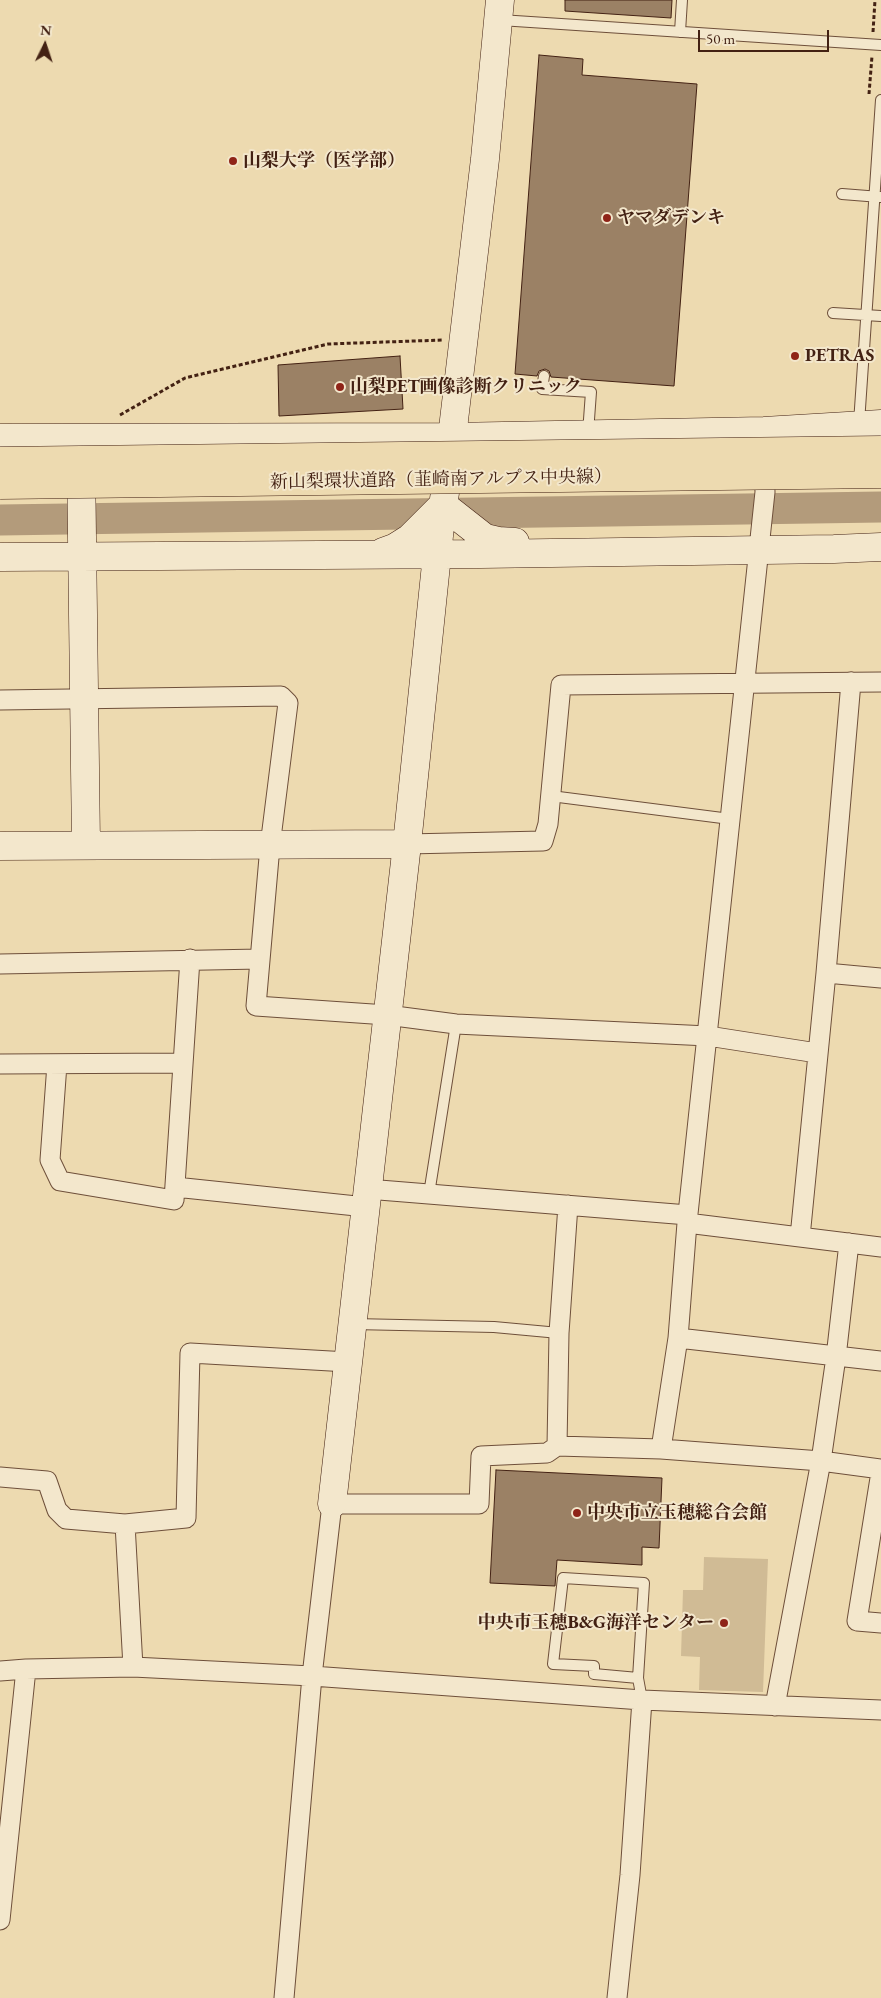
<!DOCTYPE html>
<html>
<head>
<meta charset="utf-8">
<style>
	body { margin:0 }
	#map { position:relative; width:881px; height:1998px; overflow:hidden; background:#eddab0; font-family:"EB Garamond",serif }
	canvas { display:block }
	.north { position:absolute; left:20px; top:20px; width:50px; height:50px; -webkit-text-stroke:4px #f3e7cc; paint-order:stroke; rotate:4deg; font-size:14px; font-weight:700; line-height:20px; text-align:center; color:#432113 }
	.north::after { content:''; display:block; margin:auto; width:18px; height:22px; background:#432113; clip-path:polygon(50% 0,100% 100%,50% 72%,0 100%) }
	.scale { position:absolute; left:698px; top:30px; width:131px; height:22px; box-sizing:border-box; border:2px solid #432113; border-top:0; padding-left:6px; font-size:15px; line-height:18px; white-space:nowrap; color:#432113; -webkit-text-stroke:4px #f3e7cc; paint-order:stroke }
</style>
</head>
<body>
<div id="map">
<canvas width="881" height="1998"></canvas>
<div class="north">N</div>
<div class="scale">50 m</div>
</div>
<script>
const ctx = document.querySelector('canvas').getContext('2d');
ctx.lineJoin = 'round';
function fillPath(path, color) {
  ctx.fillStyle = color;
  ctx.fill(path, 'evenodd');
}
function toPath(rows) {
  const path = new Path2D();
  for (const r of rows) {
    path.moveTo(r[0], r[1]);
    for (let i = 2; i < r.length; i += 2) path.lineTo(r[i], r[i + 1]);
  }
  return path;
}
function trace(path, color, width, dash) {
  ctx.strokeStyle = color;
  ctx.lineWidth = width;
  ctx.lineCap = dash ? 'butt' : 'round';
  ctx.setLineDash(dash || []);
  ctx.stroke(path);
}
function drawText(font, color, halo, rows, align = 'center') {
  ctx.font = font + ' "EB Garamond","Noto Serif JP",serif';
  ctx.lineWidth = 4;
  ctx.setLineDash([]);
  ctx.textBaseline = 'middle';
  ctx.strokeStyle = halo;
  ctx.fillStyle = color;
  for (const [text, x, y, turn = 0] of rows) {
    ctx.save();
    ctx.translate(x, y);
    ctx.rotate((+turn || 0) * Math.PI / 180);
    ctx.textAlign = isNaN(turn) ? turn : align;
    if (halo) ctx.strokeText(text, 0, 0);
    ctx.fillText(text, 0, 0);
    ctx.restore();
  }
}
const green = toPath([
	[704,1557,768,1559,763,1692,699,1690,700,1657,681,1656,683,1590,703,1590]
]);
const water = toPath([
	[881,496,881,515,826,514,814,511,786,512,786,505,827,503,881,496]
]);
const river = toPath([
	[0,520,881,507]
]);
const building = toPath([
	[565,0,672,0,671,18,565,11,565,0],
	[539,55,583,59,582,75,697,84,674,386,551,377,549,371,545,369,539,371,537,376,515,374,539,55],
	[400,356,403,409,279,416,278,365,400,356],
	[496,1470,662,1478,659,1548,642,1547,642,1565,557,1560,555,1586,490,1583,496,1470]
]);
const path = toPath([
	[873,32,875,0],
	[869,94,872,56],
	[120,415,185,378,328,344,443,340]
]);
const lane = toPath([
	[500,20,881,45],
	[680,32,682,0],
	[842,194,880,197],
	[833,313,881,316],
	[544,376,542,389,591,392,588,433],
	[859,423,881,100],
	[551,796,730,819],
	[429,1194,456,1024],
	[353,1324,494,1327,559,1333],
	[638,1678,594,1674,594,1666,553,1664,563,1578,644,1583,638,1678,642,1700]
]);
const street = toPath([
	[0,700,281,696,288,703,270,846,256,1006,387,1015,456,1024,708,1036,817,1053],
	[407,844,543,841,548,824,561,685,881,682],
	[0,964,260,959],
	[826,973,881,978],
	[0,1064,182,1063],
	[57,1064,50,1160,60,1181,174,1200,190,959],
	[175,1187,366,1207],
	[367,1189,688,1215],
	[687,1223,881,1247],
	[800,1237,826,973,851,682],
	[678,1338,881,1361],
	[557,1446,559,1333,568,1205],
	[661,1449,678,1338,687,1223,765,492,764,464],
	[881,1472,857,1621,881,1623],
	[0,1477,47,1481,57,1510,66,1519,125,1524,133,1667],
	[125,1524,186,1518,190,1353,348,1362],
	[0,1671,26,1669,133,1667,312,1676,642,1700,881,1710],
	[775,1706,821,1461,836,1357,849,1243],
	[0,1920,26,1669],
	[284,1998,312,1676,332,1504,479,1504,481,1456,547,1453,557,1446,661,1449,821,1461,881,1469],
	[617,1998,630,1875,642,1700]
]);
const secondary = toPath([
	[0,438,451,437,764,431,881,424],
	[81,461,86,844],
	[383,552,394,548,410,538,443,505,485,538,498,541,515,542],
	[0,557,481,554,834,549,881,547],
	[0,846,407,844],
	[332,1504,407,844,440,526,447,479,485,159,500,0]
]);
const highwayBridge = toPath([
	[0,461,881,450],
	[0,485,881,474]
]);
const markers = [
	[233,161,5,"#8f2418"],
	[607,218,5,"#8f2418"],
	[795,356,5,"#8f2418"],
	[340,387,5,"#8f2418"],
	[577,1513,5,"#8f2418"],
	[724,1623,5,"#8f2418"]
];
const poiNames = [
	["山梨大学（医学部）",243,161],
	["ヤマダデンキ",617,218],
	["PETRAS",805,356],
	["山梨PET画像診断クリニック",350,387],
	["中央市立玉穂総合会館",587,1513],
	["中央市玉穂B&G海洋センター",714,1623,"right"]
];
const streetNames = [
	["新山梨環状道路（韮崎南アルプス中央線）",441,480,-1]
];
fillPath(green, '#d0bb95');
fillPath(water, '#b39b7b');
trace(water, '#866a51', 1);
trace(river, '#b39b7b', 31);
fillPath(building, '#9b8165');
trace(building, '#432113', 1);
trace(lane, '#6e4f3a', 12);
trace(street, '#6e4f3a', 21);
trace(secondary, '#432113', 29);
trace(path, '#432113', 3, [4, 2.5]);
trace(lane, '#f3e7cc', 10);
trace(street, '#f3e7cc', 19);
trace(secondary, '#f3e7cc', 28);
trace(highwayBridge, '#432113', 29, []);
trace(highwayBridge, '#eddab0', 28);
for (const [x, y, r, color] of markers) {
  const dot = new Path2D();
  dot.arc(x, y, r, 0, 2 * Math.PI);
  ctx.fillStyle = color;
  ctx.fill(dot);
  trace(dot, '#f3e7cc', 2);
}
drawText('bold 18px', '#432113', '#f3e7cc', poiNames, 'left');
drawText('18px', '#432113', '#f3e7cc', streetNames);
</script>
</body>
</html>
